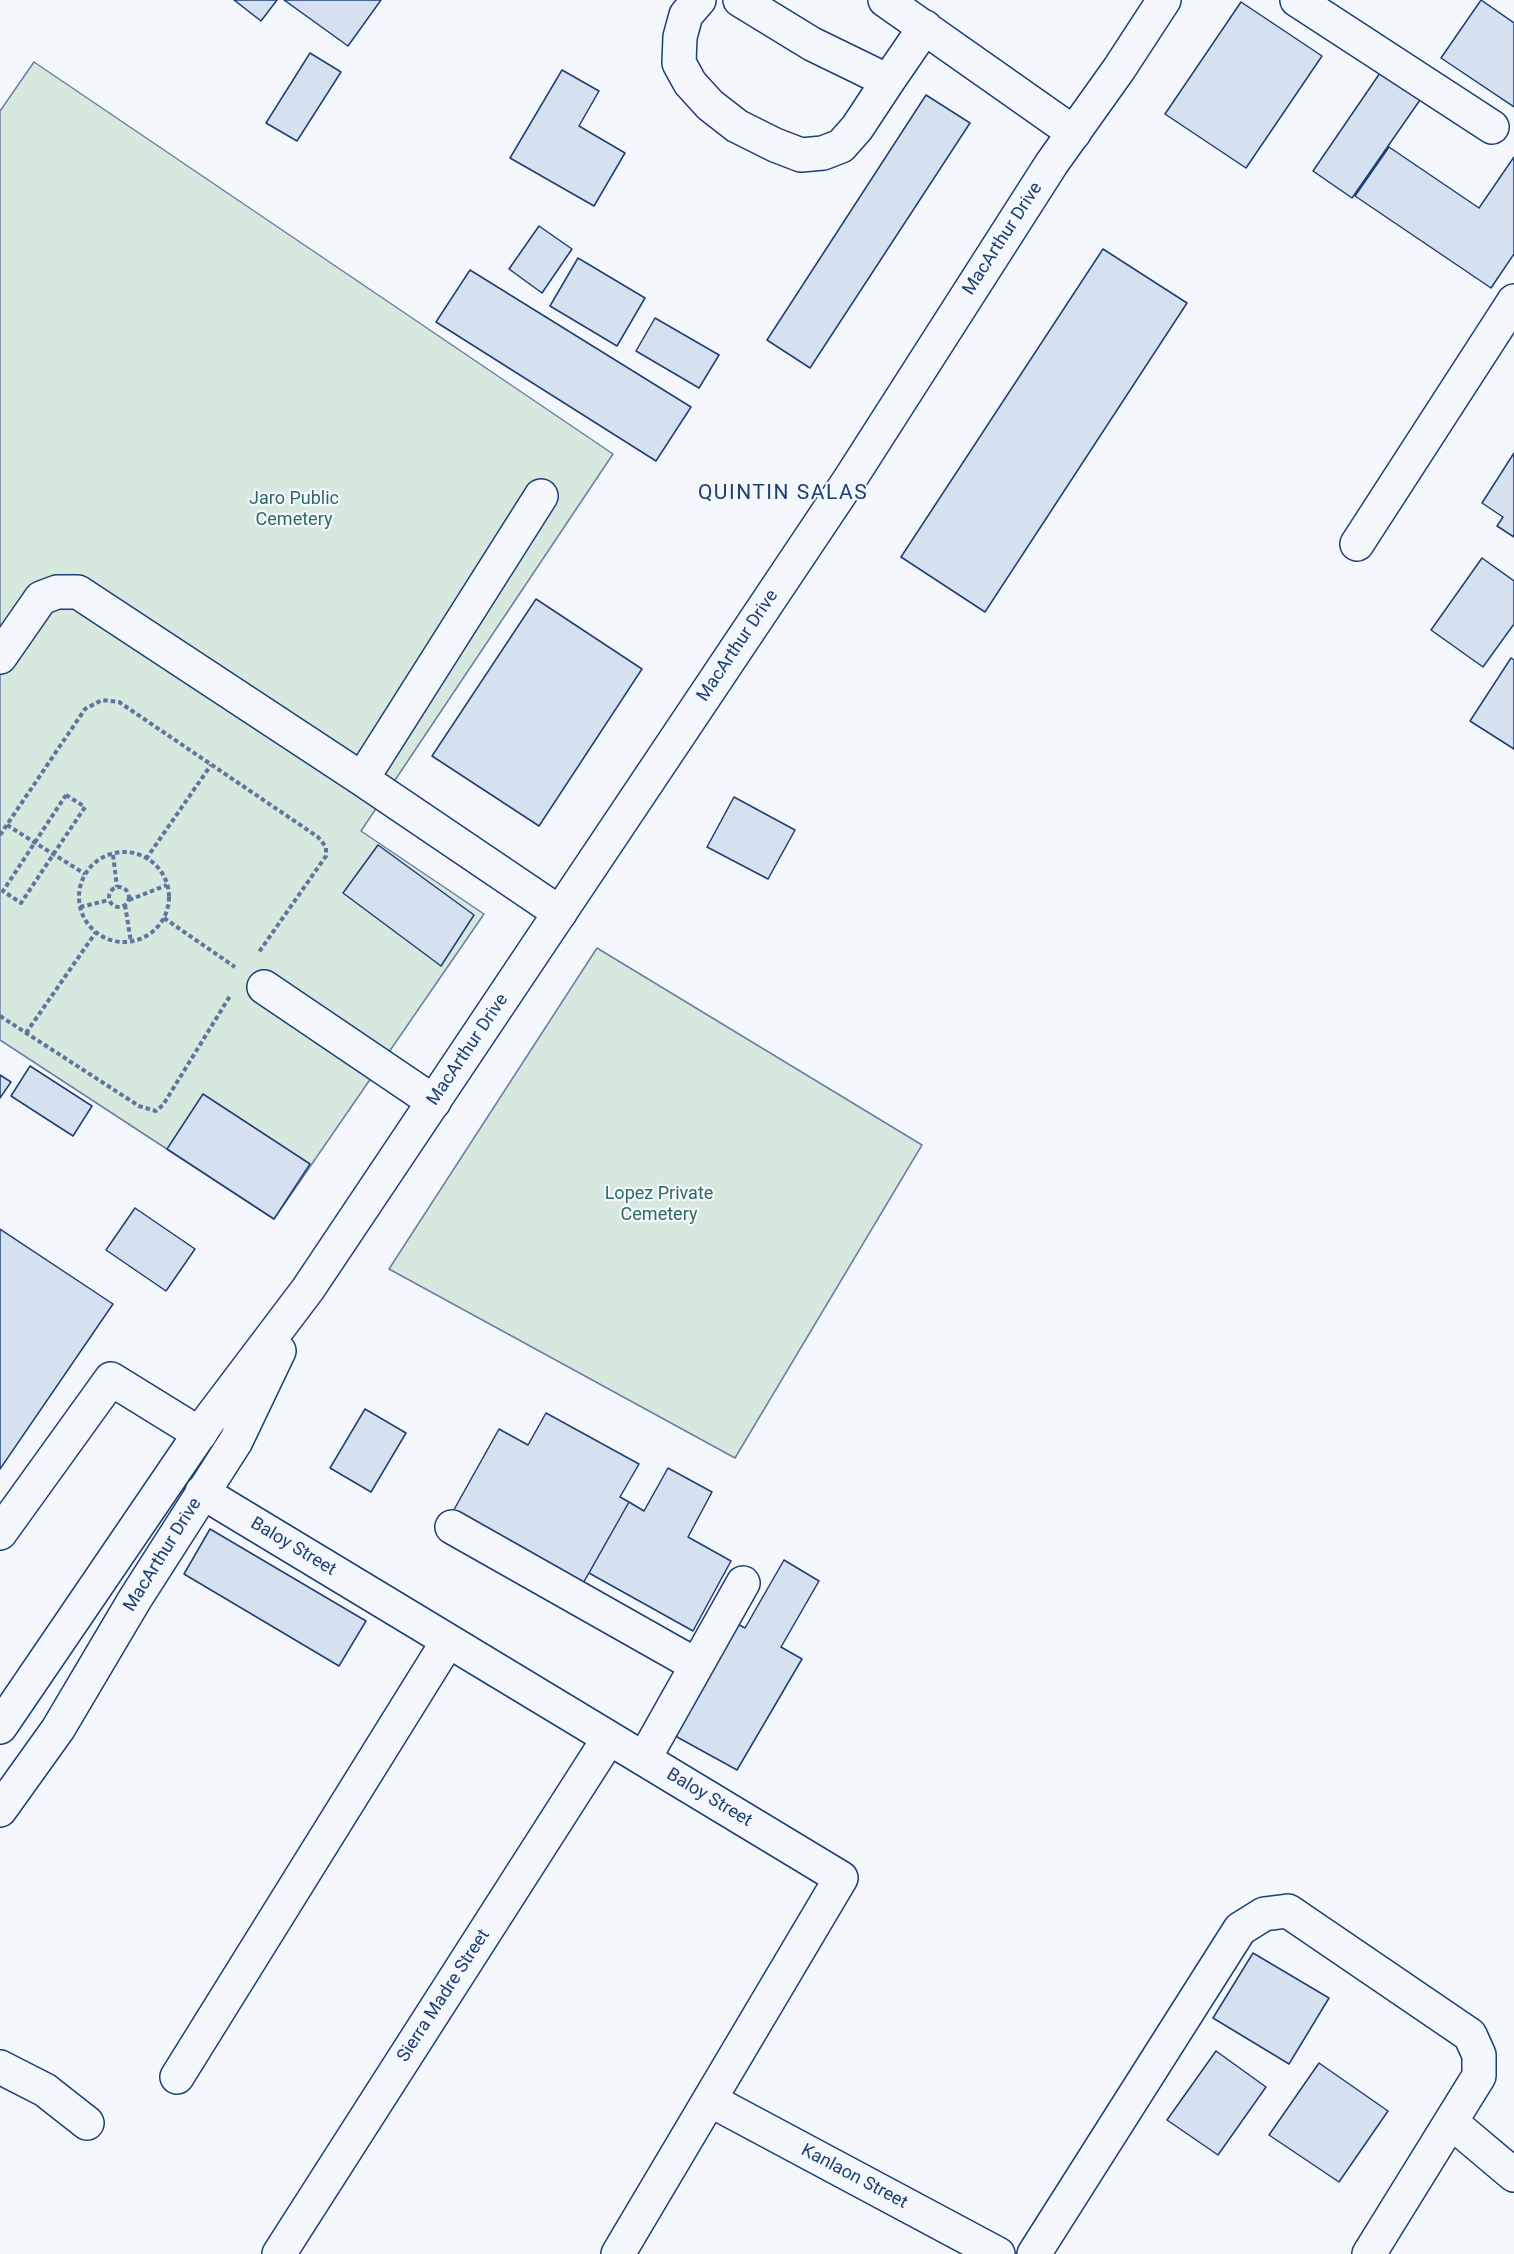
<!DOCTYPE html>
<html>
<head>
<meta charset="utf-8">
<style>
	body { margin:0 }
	canvas { display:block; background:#f4f7fb }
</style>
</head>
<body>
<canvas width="1514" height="2254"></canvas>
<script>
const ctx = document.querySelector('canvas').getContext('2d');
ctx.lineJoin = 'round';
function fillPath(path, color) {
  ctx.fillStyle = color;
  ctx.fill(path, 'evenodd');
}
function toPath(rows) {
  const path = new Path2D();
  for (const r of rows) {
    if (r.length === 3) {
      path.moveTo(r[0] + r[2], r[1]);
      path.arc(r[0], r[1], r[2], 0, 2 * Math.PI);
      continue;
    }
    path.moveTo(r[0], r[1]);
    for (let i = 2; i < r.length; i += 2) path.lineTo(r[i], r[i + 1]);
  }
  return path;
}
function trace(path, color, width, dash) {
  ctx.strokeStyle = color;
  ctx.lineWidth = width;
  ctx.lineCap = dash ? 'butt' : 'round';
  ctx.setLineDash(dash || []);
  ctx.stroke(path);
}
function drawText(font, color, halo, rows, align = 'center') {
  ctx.font = font + ' Roboto,sans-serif';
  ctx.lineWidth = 4.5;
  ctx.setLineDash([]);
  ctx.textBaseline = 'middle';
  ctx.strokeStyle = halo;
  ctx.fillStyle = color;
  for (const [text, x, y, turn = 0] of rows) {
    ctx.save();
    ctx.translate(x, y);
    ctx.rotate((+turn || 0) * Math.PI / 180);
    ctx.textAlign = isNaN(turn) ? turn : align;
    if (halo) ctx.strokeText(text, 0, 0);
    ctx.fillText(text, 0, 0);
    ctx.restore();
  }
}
const green = toPath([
	[34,62,613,454,361,831,484,914,274,1219,0,1040,0,111,34,62],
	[597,948,922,1145,735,1458,389,1269,597,948]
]);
const building = toPath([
	[234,0,277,0,261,21,234,0],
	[284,0,381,0,348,46,284,0],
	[1481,0,1514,23,1514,107,1441,58,1481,0],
	[1241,2,1322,56,1246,168,1165,114,1241,2],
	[310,53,341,72,297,141,266,123,310,53],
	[562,70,599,91,579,126,625,153,594,206,510,158,562,70],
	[1380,73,1420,100,1352,198,1313,171,1380,73],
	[926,95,970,123,810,368,767,340,926,95],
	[1389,147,1479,208,1514,157,1514,254,1491,288,1355,196,1389,147],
	[539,226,572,249,542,293,509,269,539,226],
	[1103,249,1187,303,985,612,901,557,1103,249],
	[578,258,645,298,617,346,550,306,578,258],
	[470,270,691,407,656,461,436,322,470,270],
	[655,318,719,355,699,388,636,351,655,318],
	[1514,453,1514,537,1497,526,1503,517,1482,503,1514,453],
	[1482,558,1514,581,1514,624,1483,667,1431,630,1482,558],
	[536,599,642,669,539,826,432,756,536,599],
	[1511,658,1514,660,1514,749,1470,721,1511,658],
	[734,797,795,830,768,879,707,847,734,797],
	[378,845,474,915,441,966,343,893,378,845],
	[30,1066,92,1106,73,1136,11,1096,30,1066],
	[0,1075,11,1082,0,1098,0,1075],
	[203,1094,310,1164,274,1219,167,1149,203,1094],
	[135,1208,195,1249,166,1291,106,1250,135,1208],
	[0,1229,113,1304,0,1469,0,1229],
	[365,1409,406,1433,371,1492,330,1468,365,1409],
	[546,1413,639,1464,620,1497,629,1502,581,1587,451,1515,499,1429,528,1445,546,1413],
	[668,1468,712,1492,688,1537,731,1561,693,1631,589,1573,629,1502,644,1511,668,1468],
	[210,1529,366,1621,339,1666,184,1574,210,1529],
	[784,1560,819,1581,781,1647,802,1659,737,1770,668,1732,732,1621,745,1628,784,1560],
	[1253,1953,1329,1998,1289,2064,1213,2018,1253,1953],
	[1216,2051,1266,2087,1218,2155,1167,2120,1216,2051],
	[1319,2063,1388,2111,1339,2182,1269,2135,1319,2063]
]);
const path = toPath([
	[66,795,85,807,21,903,3,891,66,795],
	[7,825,85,874],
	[0,835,85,709,102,700,119,702,318,837,326,847,326,856,259,952],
	[124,897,45],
	[113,855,117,887],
	[146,859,211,765],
	[119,897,10],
	[129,900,167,885],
	[125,905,131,942],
	[80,907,109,900],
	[164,918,235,967],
	[0,1016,139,1106,156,1111,163,1105,230,996],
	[26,1033,96,932]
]);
const minor = toPath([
	[699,0,686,15,680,37,679,63,690,83,710,105,737,126,775,145,801,155,823,153,841,146,857,128,888,81],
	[740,0,812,44,888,81,925,27],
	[885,0,1074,133],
	[1297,0,1492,127],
	[1357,544,1514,301],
	[0,657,41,598,57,592,78,592,362,779,560,913],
	[362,779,541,496],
	[264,987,434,1102],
	[202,1492,841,1878,618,2254],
	[452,1527,696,1665],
	[0,1533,111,1379,200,1434],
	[644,1759,743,1583],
	[0,2067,45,2090,87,2123],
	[177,2077,448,1641],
	[710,2100,998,2254],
	[1451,2122,1514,2175],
	[279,2254,609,1738],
	[1034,2254,1240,1929,1264,1914,1288,1911,1470,2035,1479,2055,1479,2076,1369,2254]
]);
const major = toPath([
	[0,1727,209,1420,308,1289,850,479,1052,163,1119,69,1164,0],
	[0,1810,58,1729,135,1599,236,1441,279,1351]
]);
const streetNames = [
	["MacArthur Drive",1003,239,-57],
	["MacArthur Drive",738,646,-56],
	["MacArthur Drive",468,1050,-56],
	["Baloy Street",293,1547,31],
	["MacArthur Drive",163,1555,-58],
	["Baloy Street",709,1798,31],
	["Sierra Madre Street",444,1996,-57],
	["Kanlaon Street",854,2177,28]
];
const parkNames = [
	["Jaro Public",294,499],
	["Cemetery",294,520],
	["Lopez Private",659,1194],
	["Cemetery",659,1215]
];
const quarterNames = [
	["QUINTIN SALAS",783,494]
];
fillPath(green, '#d7e8df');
trace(green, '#687fa3', 1.5);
fillPath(building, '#d5e0f0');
trace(building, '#1d3f73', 1.5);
trace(minor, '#1d3f73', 36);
trace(major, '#1d3f73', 36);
trace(path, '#5e769c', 4, [4.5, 3]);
trace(minor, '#f4f7fb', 33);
trace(major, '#f4f7fb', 33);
drawText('18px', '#1d3f73', '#f4f7fb', streetNames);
drawText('18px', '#2c6c60', '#f4f7fb', parkNames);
ctx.letterSpacing = '1.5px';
drawText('21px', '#1d3f73', '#f4f7fb', quarterNames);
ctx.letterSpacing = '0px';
</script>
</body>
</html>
